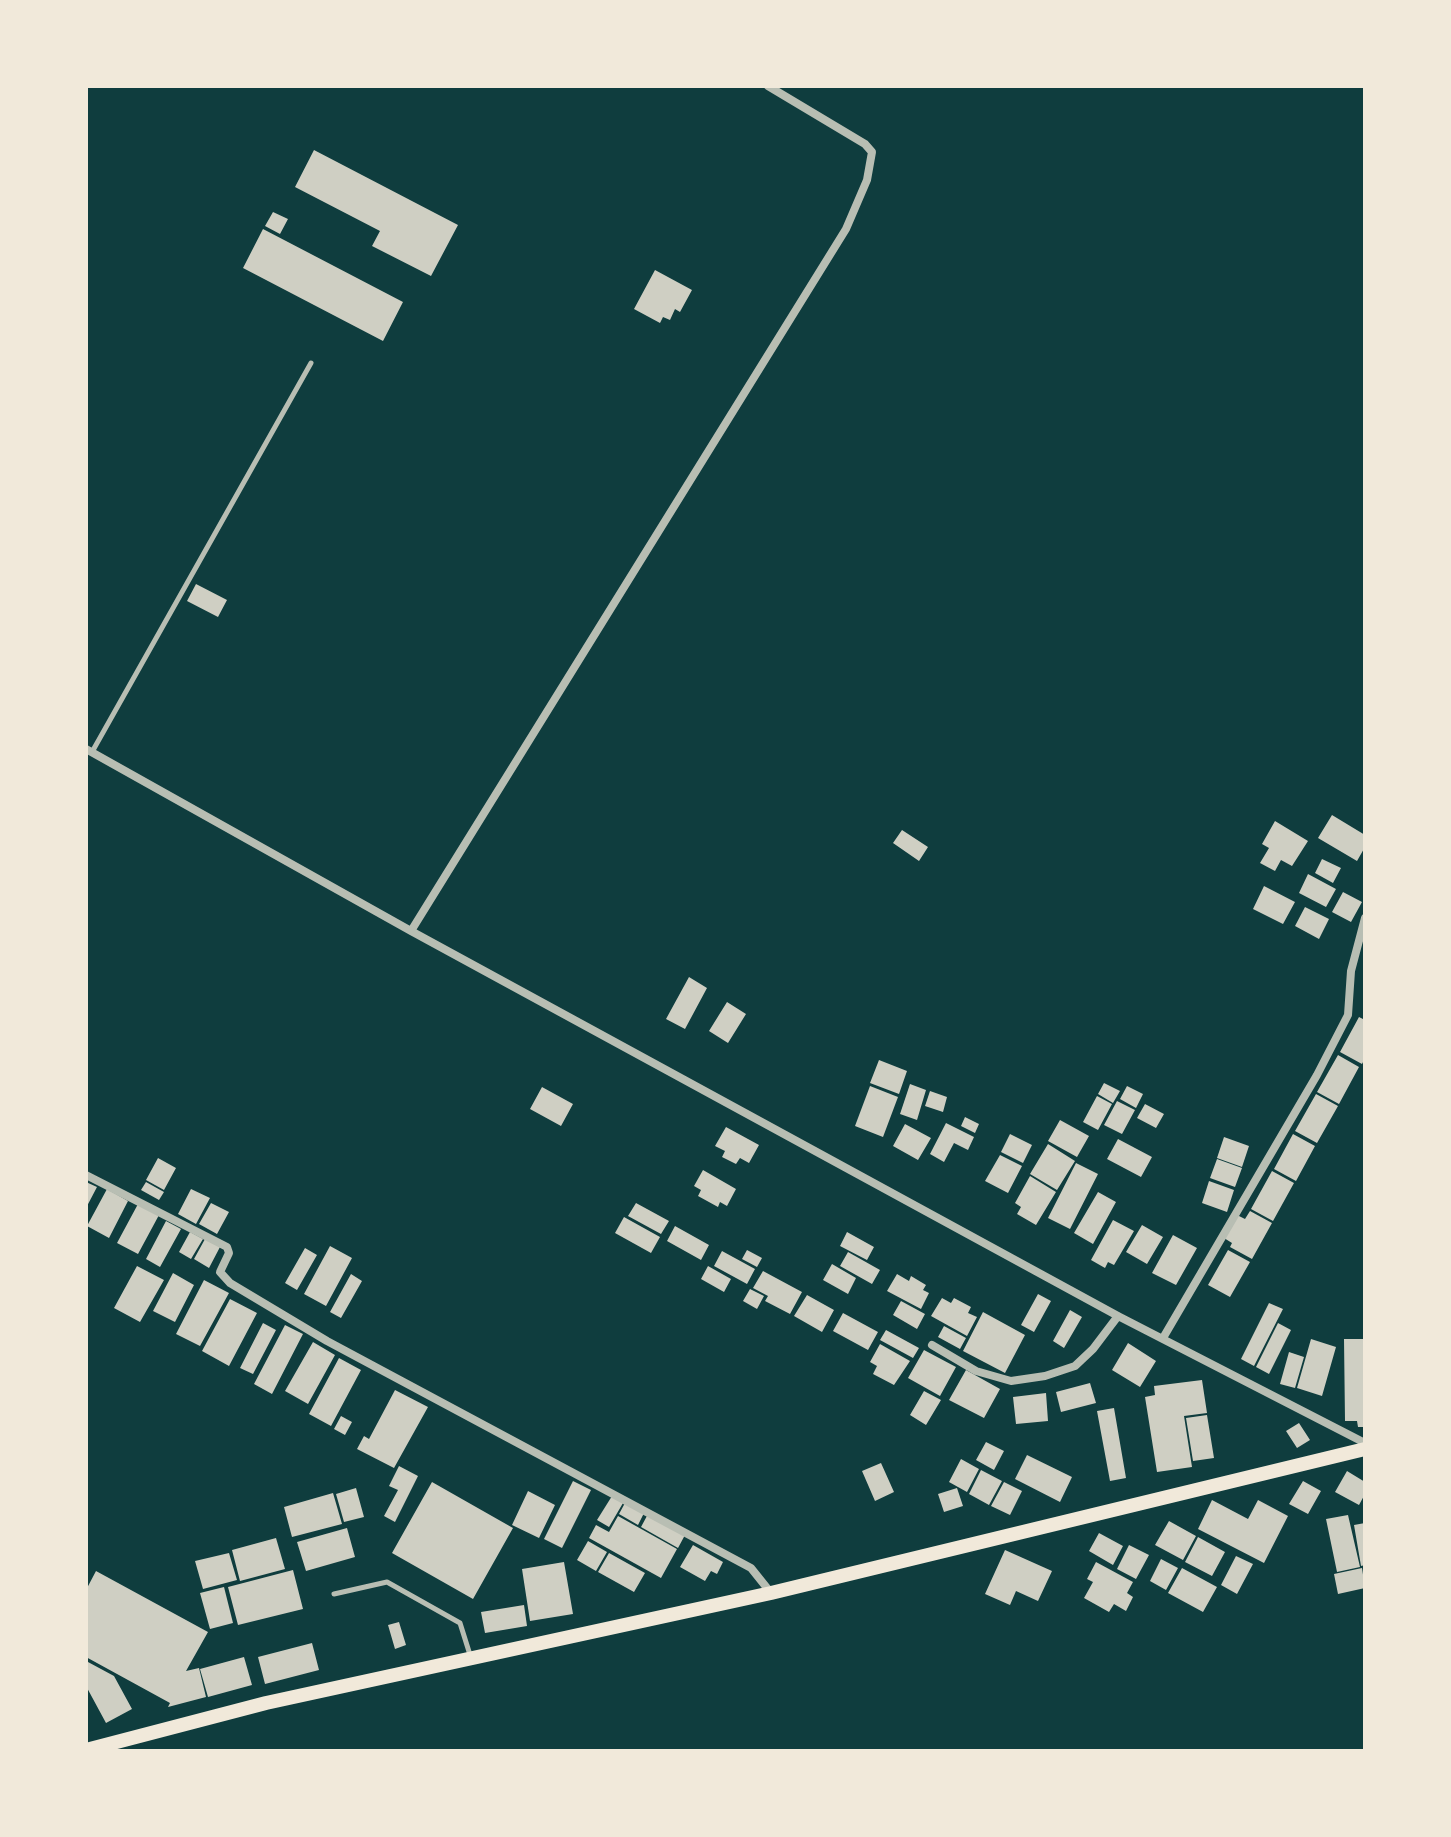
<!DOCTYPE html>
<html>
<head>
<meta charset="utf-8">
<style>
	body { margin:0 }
	#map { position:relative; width:1451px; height:1837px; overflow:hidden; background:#0f3d3e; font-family:Inter,sans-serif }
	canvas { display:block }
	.frame { position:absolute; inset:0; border:88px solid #f1e9da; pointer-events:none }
</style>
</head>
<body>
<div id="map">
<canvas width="1451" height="1837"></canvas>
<div class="frame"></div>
</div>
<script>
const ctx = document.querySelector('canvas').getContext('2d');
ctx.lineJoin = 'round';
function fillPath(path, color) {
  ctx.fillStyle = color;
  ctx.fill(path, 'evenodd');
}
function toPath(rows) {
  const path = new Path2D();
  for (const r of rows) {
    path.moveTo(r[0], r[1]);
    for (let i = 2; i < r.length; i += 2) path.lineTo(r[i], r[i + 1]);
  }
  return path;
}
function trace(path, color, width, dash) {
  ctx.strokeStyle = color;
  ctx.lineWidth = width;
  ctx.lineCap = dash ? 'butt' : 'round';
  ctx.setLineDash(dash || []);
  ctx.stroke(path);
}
const building = toPath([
	[314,150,458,225,431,276,372,246,380,231,295,187],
	[273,212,288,219,280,234,265,226],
	[263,229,403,302,383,341,243,268],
	[655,270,692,290,680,312,675,309,670,320,663,317,660,323,634,309],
	[196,584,227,600,218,617,187,601],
	[1332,815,1365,835,1365,847,1357,861,1318,838],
	[1275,821,1308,841,1292,866,1281,860,1275,871,1260,863,1269,848,1262,844],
	[902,830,928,847,919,861,893,843],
	[1322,859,1341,868,1333,883,1315,873],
	[1308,874,1336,889,1326,907,1299,893],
	[1264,886,1295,902,1283,924,1253,909],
	[1343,892,1362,902,1351,922,1332,912],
	[1305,907,1329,919,1319,939,1295,926],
	[689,977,707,988,685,1029,666,1019],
	[727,1002,746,1014,728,1043,709,1031],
	[1359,1017,1365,1020,1365,1058,1362,1064,1340,1052],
	[1338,1055,1359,1067,1339,1104,1317,1092],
	[879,1060,907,1071,899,1094,870,1083],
	[1104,1083,1120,1091,1113,1103,1098,1094],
	[910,1084,926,1090,917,1120,900,1114],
	[870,1086,898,1097,883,1137,855,1126],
	[1127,1086,1143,1094,1136,1108,1120,1099],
	[542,1087,573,1104,561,1126,530,1109],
	[930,1091,947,1097,943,1112,925,1106],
	[1316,1094,1338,1106,1317,1143,1295,1131],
	[1097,1096,1112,1104,1098,1130,1083,1122],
	[1117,1101,1135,1110,1122,1134,1104,1125],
	[1145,1104,1164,1114,1156,1128,1137,1118],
	[965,1117,979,1124,975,1133,961,1126],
	[1060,1120,1089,1136,1077,1157,1048,1141],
	[946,1123,974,1137,968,1150,954,1143,944,1162,930,1154],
	[905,1124,931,1138,918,1160,893,1146],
	[726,1127,759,1145,749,1163,740,1158,736,1164,722,1157,725,1151,715,1146],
	[1010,1134,1032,1145,1023,1163,1001,1152],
	[1293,1134,1315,1146,1296,1181,1274,1169],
	[1224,1137,1249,1146,1242,1167,1217,1158],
	[1118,1139,1152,1157,1141,1177,1107,1159],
	[1048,1144,1075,1161,1057,1190,1030,1174],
	[1000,1155,1022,1166,1008,1193,985,1181],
	[158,1158,176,1168,164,1190,146,1180],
	[1217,1159,1242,1168,1235,1187,1210,1178],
	[1076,1163,1098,1174,1070,1229,1048,1218],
	[703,1170,736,1189,727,1206,720,1202,718,1207,698,1196,701,1190,694,1186],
	[1272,1171,1294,1183,1273,1221,1251,1209],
	[1030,1176,1056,1192,1036,1225,1017,1214,1021,1207,1015,1203],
	[1209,1181,1234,1190,1227,1212,1202,1203],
	[86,1182,97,1187,86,1208],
	[146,1182,164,1192,159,1200,141,1190],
	[107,1189,128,1201,109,1238,87,1226],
	[191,1189,210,1198,196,1224,178,1214],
	[1098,1192,1116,1202,1093,1244,1074,1233],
	[211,1203,229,1212,217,1234,199,1224],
	[636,1203,669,1221,661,1234,628,1216],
	[138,1204,159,1215,138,1254,117,1243],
	[1250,1211,1272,1223,1252,1259,1230,1247,1232,1243,1224,1238,1237,1215,1245,1219],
	[624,1217,660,1237,651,1253,615,1233],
	[1113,1220,1134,1231,1114,1265,1108,1262,1105,1268,1091,1260],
	[166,1221,181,1229,160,1267,146,1259],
	[1142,1225,1163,1237,1147,1264,1126,1252],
	[675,1226,709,1245,701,1260,667,1241],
	[190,1232,203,1239,191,1259,179,1252],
	[847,1232,874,1247,867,1260,840,1246],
	[1173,1235,1197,1248,1176,1285,1152,1273],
	[205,1239,220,1247,209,1268,194,1259],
	[330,1246,352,1258,326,1306,304,1294],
	[305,1248,317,1255,297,1290,285,1283],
	[747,1250,762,1258,757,1267,742,1259],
	[1228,1250,1250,1262,1230,1297,1208,1285],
	[722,1251,755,1269,747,1284,714,1266],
	[848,1252,880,1270,872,1284,840,1266],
	[832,1264,856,1278,848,1294,823,1280],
	[137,1266,164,1280,140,1322,114,1308],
	[708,1266,731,1279,724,1292,701,1279],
	[763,1271,802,1292,790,1314,765,1301,768,1296,753,1288],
	[173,1273,194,1285,175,1322,153,1311],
	[351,1274,362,1281,341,1318,330,1312],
	[897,1274,909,1281,911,1276,926,1285,923,1290,929,1293,921,1309,887,1291],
	[204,1280,229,1293,200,1346,176,1334],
	[750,1289,764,1296,757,1309,743,1301],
	[1038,1294,1051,1301,1034,1332,1021,1325],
	[807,1295,834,1310,822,1332,794,1316],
	[942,1298,951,1303,954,1298,971,1307,968,1313,977,1317,967,1336,931,1316],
	[230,1299,257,1313,229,1366,202,1351],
	[901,1301,925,1314,917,1329,893,1315],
	[1269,1303,1283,1309,1254,1366,1241,1359],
	[1070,1310,1082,1317,1064,1348,1053,1341],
	[983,1312,1025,1335,1005,1373,963,1351],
	[843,1313,878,1332,868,1350,833,1331],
	[263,1323,276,1330,253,1374,240,1368],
	[1278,1323,1291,1330,1269,1374,1256,1367],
	[285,1325,303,1334,272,1394,254,1384],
	[944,1326,966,1338,960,1349,938,1337],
	[886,1330,919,1348,913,1358,880,1340],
	[1311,1339,1336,1347,1322,1396,1297,1388],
	[1344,1339,1365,1339,1365,1427,1358,1427,1357,1421,1345,1421],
	[313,1342,335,1355,308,1404,285,1391],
	[1128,1343,1156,1361,1140,1387,1112,1370],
	[880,1344,910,1361,894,1385,873,1374,877,1366,870,1362],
	[924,1350,956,1367,940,1396,908,1378],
	[1289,1352,1304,1357,1295,1388,1280,1384],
	[339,1358,361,1370,331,1426,309,1414],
	[966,1370,1000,1389,984,1418,949,1400],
	[1202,1380,1207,1413,1184,1416,1192,1467,1157,1472,1145,1397,1155,1395,1154,1386],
	[1090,1383,1096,1403,1061,1412,1056,1392],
	[395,1390,428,1407,394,1468,357,1449,364,1436,369,1439],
	[924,1391,941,1400,926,1425,910,1415],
	[1046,1393,1048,1421,1016,1424,1013,1397],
	[1114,1408,1126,1478,1110,1481,1097,1411],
	[1207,1415,1214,1458,1193,1461,1186,1418],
	[341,1416,352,1422,345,1435,334,1429],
	[1299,1423,1310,1440,1297,1448,1286,1431],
	[986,1442,1004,1451,994,1470,976,1460],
	[1027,1455,1072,1477,1060,1502,1015,1479],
	[961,1459,979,1469,967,1492,949,1482],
	[881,1463,894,1492,875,1501,862,1471],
	[399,1466,418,1476,395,1522,384,1516,398,1490,389,1486],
	[981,1470,1002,1481,989,1505,969,1494],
	[1347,1471,1365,1482,1365,1494,1359,1505,1335,1492],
	[573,1481,591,1490,562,1548,544,1539],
	[1303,1481,1321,1491,1308,1514,1289,1504],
	[432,1482,513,1528,473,1599,392,1553],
	[1004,1482,1022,1491,1010,1515,991,1506],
	[356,1488,364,1517,344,1522,336,1494],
	[957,1488,963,1506,944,1512,938,1494],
	[528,1491,555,1505,539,1538,512,1525],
	[333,1493,342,1524,292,1537,284,1507],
	[612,1496,623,1503,609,1527,597,1520],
	[1212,1500,1248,1519,1258,1500,1288,1516,1264,1563,1198,1529],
	[625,1503,644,1513,638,1525,619,1514],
	[648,1514,685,1535,678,1548,641,1527],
	[1348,1515,1360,1567,1337,1572,1326,1519],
	[618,1516,677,1549,661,1578,589,1538,596,1525,609,1532],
	[1169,1521,1196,1536,1183,1560,1155,1545],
	[1365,1523,1365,1565,1361,1566,1354,1525],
	[347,1528,355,1557,306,1571,297,1542],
	[1099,1533,1123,1546,1113,1565,1089,1551],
	[1198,1537,1225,1552,1212,1576,1185,1562],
	[276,1538,285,1569,240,1581,232,1550],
	[588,1541,607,1552,596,1571,577,1560],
	[693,1545,723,1562,717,1574,711,1571,705,1581,680,1567],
	[1129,1545,1149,1555,1136,1579,1117,1569],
	[1005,1550,1052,1571,1038,1601,1016,1591,1010,1605,985,1594],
	[229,1553,237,1580,203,1589,195,1561],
	[609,1553,645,1573,634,1592,598,1572],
	[1236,1556,1253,1564,1237,1594,1221,1585],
	[1161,1559,1178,1568,1166,1590,1150,1581],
	[564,1562,573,1614,530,1621,522,1569],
	[1096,1562,1133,1582,1127,1593,1133,1597,1126,1611,1114,1604,1109,1612,1084,1598,1093,1582,1087,1579],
	[1182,1568,1217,1587,1203,1612,1168,1593],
	[1362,1568,1365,1588,1338,1594,1334,1574],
	[293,1570,303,1609,238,1625,228,1587],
	[96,1571,208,1632,186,1671,199,1668,206,1697,168,1707,170,1703,86,1657,86,1590],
	[224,1587,233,1623,210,1629,200,1593],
	[524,1605,527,1626,485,1633,481,1612],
	[399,1622,406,1645,395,1649,388,1625],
	[312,1643,319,1670,265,1684,258,1657],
	[244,1657,252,1685,208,1697,200,1669],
	[88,1662,114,1676,132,1709,106,1723,86,1686]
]);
const service = toPath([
	[92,752,311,363],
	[334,1594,387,1582,460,1623,471,1658]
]);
const minor = toPath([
	[86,749,411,931,1118,1316,1365,1443],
	[411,931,846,229,867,180,872,152,865,144,768,86],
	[86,1175,227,1247,229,1253,220,1272,230,1283,327,1341,751,1568,771,1593],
	[1163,1338,1317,1075,1348,1015,1351,971,1365,918],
	[932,1345,976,1371,1011,1381,1045,1376,1075,1366,1093,1349,1118,1316]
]);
const secondary = toPath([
	[86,1750,266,1703,771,1593,1365,1449]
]);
fillPath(building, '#cfcfc3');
trace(service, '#b8beb3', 5);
trace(minor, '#b8beb3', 8);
trace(secondary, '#f1e9da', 14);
</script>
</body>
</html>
